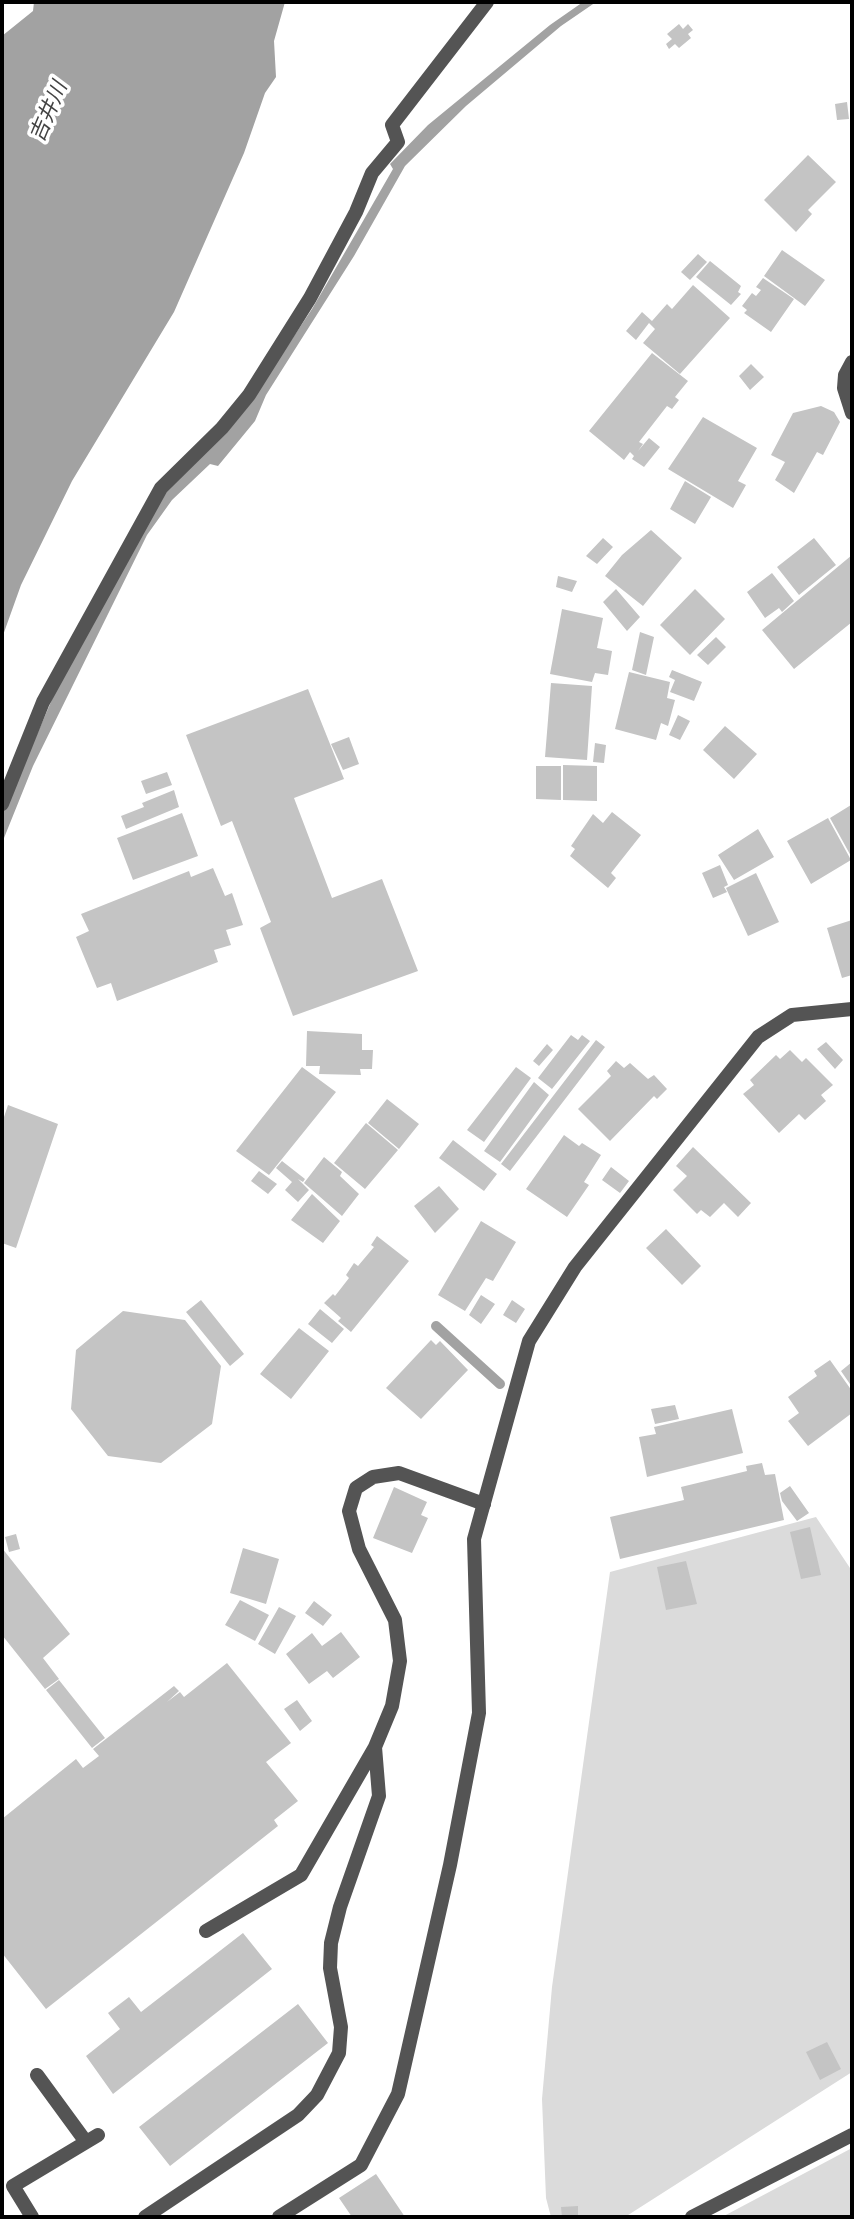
<!DOCTYPE html>
<html>
<head>
<meta charset="utf-8">
<style>
	body { margin:0 }
	#map { position:relative; width:854px; height:2219px; overflow:hidden; background:#fff; font-family:"PT Sans Narrow",sans-serif }
	canvas { display:block }
	.frame { position:absolute; inset:0; border:4px solid #000; pointer-events:none }
</style>
</head>
<body>
<div id="map">
<canvas width="854" height="2219"></canvas>
<div class="frame"></div>
</div>
<script>
const ctx = document.querySelector('canvas').getContext('2d');
ctx.lineJoin = 'round';
function fillPath(path, color) {
  ctx.fillStyle = color;
  ctx.fill(path, 'evenodd');
}
function toPath(rows) {
  const path = new Path2D();
  for (const r of rows) {
    path.moveTo(r[0], r[1]);
    for (let i = 2; i < r.length; i += 2) path.lineTo(r[i], r[i + 1]);
  }
  return path;
}
function trace(path, color, width, dash) {
  ctx.strokeStyle = color;
  ctx.lineWidth = width;
  ctx.lineCap = dash ? 'butt' : 'round';
  ctx.setLineDash(dash || []);
  ctx.stroke(path);
}
function drawText(font, color, halo, rows, align = 'center') {
  ctx.font = font + ' "PT Sans Narrow","Noto Sans JP",sans-serif';
  ctx.lineWidth = 7;
  ctx.setLineDash([]);
  ctx.textBaseline = 'middle';
  ctx.strokeStyle = halo;
  ctx.fillStyle = color;
  for (const [text, x, y, turn = 0] of rows) {
    ctx.save();
    ctx.translate(x, y);
    ctx.rotate((+turn || 0) * Math.PI / 180);
    ctx.textAlign = isNaN(turn) ? turn : align;
    if (halo) ctx.strokeText(text, 0, 0);
    ctx.fillText(text, 0, 0);
    ctx.restore();
  }
}
const green = toPath([
	[816,1517,852,1571,852,2072,625,2217,551,2217,546,2198,542,2099,552,1987,610,1572],
	[852,2148,852,2217,722,2217]
]);
const water = toPath([
	[34,2,285,2,274,41,276,77,265,93,244,153,174,312,72,481,21,585,2,638,2,36,33,11],
	[583,2,596,2,561,26,466,106,405,166,354,256,266,395,255,421,218,466,210,464,172,500,147,535,33,766,2,843,2,815,54,695,162,492,254,396,312,309,359,228,393,169,390,164,428,125,550,25]
]);
const stream = toPath([
	[436,1326,500,1384]
]);
const building = toPath([
	[679,24,683,29,688,24,693,30,688,34,691,38,679,48,675,44,669,49,666,44,672,39,667,34],
	[847,102,849,119,837,120,835,104],
	[808,155,836,182,808,210,812,214,796,232,764,200],
	[782,250,825,280,805,306,764,276],
	[698,254,707,262,690,280,681,272],
	[710,261,741,286,738,292,741,294,731,305,696,277],
	[763,278,794,299,771,332,744,313,747,310,742,306,752,293,756,296,761,290,756,287],
	[693,285,730,318,680,374,643,343,655,329,649,323,636,340,626,331,642,312,652,321,667,304,672,309],
	[652,353,688,381,675,397,679,400,672,409,667,406,639,442,643,444,638,451,649,438,660,447,644,467,632,459,634,456,630,452,624,460,589,431],
	[751,364,764,377,750,390,739,376],
	[821,406,834,412,840,422,823,455,817,452,794,493,775,480,785,462,771,455,793,413],
	[703,417,757,448,738,481,746,485,733,508,668,469],
	[685,481,711,497,695,524,670,509],
	[651,530,682,558,643,606,605,576,622,555],
	[603,538,613,547,597,564,586,556],
	[814,538,836,565,799,595,777,567],
	[852,555,852,622,794,669,762,630],
	[772,573,794,601,782,612,779,608,765,618,747,592],
	[558,576,577,581,572,592,556,587],
	[616,589,640,617,627,631,603,602],
	[695,589,725,619,690,655,660,625],
	[562,609,603,618,597,648,612,651,608,675,595,673,592,682,550,674],
	[640,632,654,637,646,675,632,670],
	[716,637,726,647,708,665,697,655],
	[672,670,702,682,694,701,670,692,675,680,669,677],
	[629,672,670,682,667,698,675,700,668,726,661,723,656,740,615,729],
	[551,683,592,686,587,760,545,757],
	[308,689,344,779,294,798,332,898,382,879,418,971,293,1016,260,928,271,922,232,821,221,826,186,735],
	[678,715,690,721,680,740,669,735],
	[725,726,757,754,734,779,703,750],
	[349,737,359,764,343,770,331,744],
	[595,743,606,745,604,763,593,762],
	[563,765,597,766,597,801,563,800],
	[536,766,561,766,561,800,536,799],
	[167,772,172,785,146,794,141,781],
	[174,790,179,807,126,829,121,816,144,807,142,803],
	[851,805,852,808,852,858,830,818],
	[612,812,641,835,611,873,616,878,608,888,570,856,575,849,571,846,593,814,603,823],
	[182,813,198,856,133,880,117,838],
	[828,818,851,860,811,884,787,841],
	[758,829,774,857,734,880,718,855],
	[720,865,728,885,724,887,727,892,713,898,702,873],
	[213,868,225,896,232,893,243,925,226,930,231,945,214,950,218,962,117,1001,111,983,97,988,76,937,89,931,81,914,189,871,191,877],
	[756,873,779,922,748,936,726,888],
	[852,920,852,975,842,978,827,928],
	[307,1031,362,1034,362,1050,373,1050,372,1069,360,1069,361,1075,319,1074,320,1066,306,1066],
	[571,1035,578,1040,582,1035,590,1041,552,1089,538,1078],
	[596,1040,605,1047,510,1171,501,1164],
	[826,1042,843,1060,835,1069,817,1049],
	[547,1044,553,1050,539,1066,533,1061],
	[790,1050,802,1062,806,1058,833,1085,821,1095,826,1101,805,1120,799,1114,779,1133,743,1094,754,1085,750,1080,776,1055,780,1059],
	[616,1061,624,1068,630,1063,648,1079,654,1075,667,1089,657,1099,654,1096,610,1141,578,1109,611,1076,607,1071],
	[302,1067,336,1092,269,1175,236,1151],
	[516,1067,531,1078,484,1142,467,1130],
	[534,1082,549,1095,500,1162,484,1151],
	[387,1099,419,1124,399,1149,368,1123],
	[8,1105,58,1124,16,1248,2,1243,2,1123],
	[366,1123,398,1150,365,1189,334,1163],
	[564,1135,579,1146,582,1143,601,1155,584,1182,589,1185,567,1217,526,1189],
	[453,1140,497,1174,484,1191,439,1158],
	[693,1147,751,1203,738,1217,724,1203,710,1217,701,1210,697,1214,673,1190,687,1176,676,1166],
	[324,1157,342,1172,340,1176,359,1194,342,1216,304,1183],
	[282,1161,305,1179,303,1182,298,1179,309,1190,298,1202,285,1190,292,1182,276,1168],
	[611,1167,629,1181,620,1193,602,1180],
	[259,1171,277,1184,268,1194,251,1181],
	[439,1186,459,1209,435,1233,414,1206],
	[312,1194,340,1221,323,1243,291,1220],
	[481,1221,516,1242,493,1281,486,1278,465,1311,438,1295],
	[666,1229,701,1266,682,1285,646,1248],
	[377,1236,409,1261,351,1332,338,1321,341,1318,324,1303,333,1294,335,1296,349,1278,346,1275,354,1263,358,1266,374,1247,371,1245],
	[481,1295,495,1304,481,1324,469,1315],
	[201,1300,244,1354,230,1366,186,1312],
	[512,1300,525,1309,516,1323,503,1315],
	[320,1309,344,1329,332,1343,308,1324],
	[123,1311,185,1320,221,1366,212,1424,161,1463,108,1456,71,1409,76,1350],
	[299,1328,329,1351,291,1399,260,1374],
	[431,1340,436,1345,440,1341,468,1370,421,1419,386,1388],
	[830,1360,852,1391,852,1413,808,1446,788,1421,799,1413,788,1397,817,1376,814,1371],
	[852,1362,852,1387,841,1371],
	[675,1405,679,1419,655,1424,651,1409],
	[732,1409,743,1453,647,1477,639,1437,656,1434,654,1427],
	[762,1463,765,1475,775,1474,784,1520,620,1559,610,1517,684,1500,681,1487,747,1471,746,1466],
	[790,1486,809,1513,797,1521,782,1501,780,1493],
	[394,1487,427,1502,421,1515,428,1518,412,1553,373,1538],
	[810,1527,821,1575,801,1579,790,1532],
	[16,1534,20,1549,9,1552,5,1537],
	[2,1548,70,1634,43,1658,59,1679,45,1689,2,1635],
	[243,1548,279,1559,266,1604,230,1593],
	[686,1561,697,1604,666,1610,657,1567],
	[240,1600,269,1615,255,1641,225,1625],
	[314,1601,332,1615,323,1626,305,1613],
	[279,1607,296,1616,275,1654,258,1644],
	[341,1632,360,1657,333,1678,327,1671,309,1684,286,1654,312,1633,322,1646],
	[227,1663,291,1743,266,1762,298,1801,274,1820,278,1826,46,2009,2,1953,2,1819,76,1759,83,1768,99,1756,93,1749,174,1686,179,1691,167,1702,180,1692,184,1697],
	[59,1680,105,1738,92,1748,46,1690],
	[297,1700,312,1721,300,1731,284,1709],
	[243,1933,272,1969,113,2094,86,2056,120,2029,108,2013,129,1997,141,2012],
	[298,2004,328,2043,170,2166,139,2127],
	[827,2042,841,2069,820,2080,806,2052],
	[376,2174,405,2217,352,2217,339,2198],
	[578,2206,578,2217,562,2217,561,2207]
]);
const service = toPath([
	[206,1931,301,1875,375,1747],
	[37,2075,86,2142],
	[32,2217,13,2186,98,2135],
	[145,2217,298,2115,317,2095,339,2053,341,2027,330,1968,331,1943,340,1907,379,1796,375,1747,392,1706,400,1661,395,1620,359,1549,349,1511,356,1488,373,1477,399,1473,484,1504],
	[692,2217,852,2135]
]);
const minor = toPath([
	[852,362,845,375,844,388,852,413],
	[2,804,43,702,161,488,222,428,249,395,310,298,356,212,372,173,398,142,392,125,487,2],
	[279,2217,361,2165,398,2094,450,1865,479,1713,474,1539,529,1341,575,1267,758,1037,792,1015,852,1009]
]);
const waterNames = [
	["吉井川",49,112,-67]
];
fillPath(green, '#dbdbdb');
fillPath(water, '#a2a2a2');
trace(stream, '#a2a2a2', 10);
fillPath(building, '#c4c4c4');
trace(service, '#545454', 14);
trace(minor, '#545454', 14);
drawText('italic 21px', '#434343', '#fff', waterNames);
</script>
</body>
</html>
